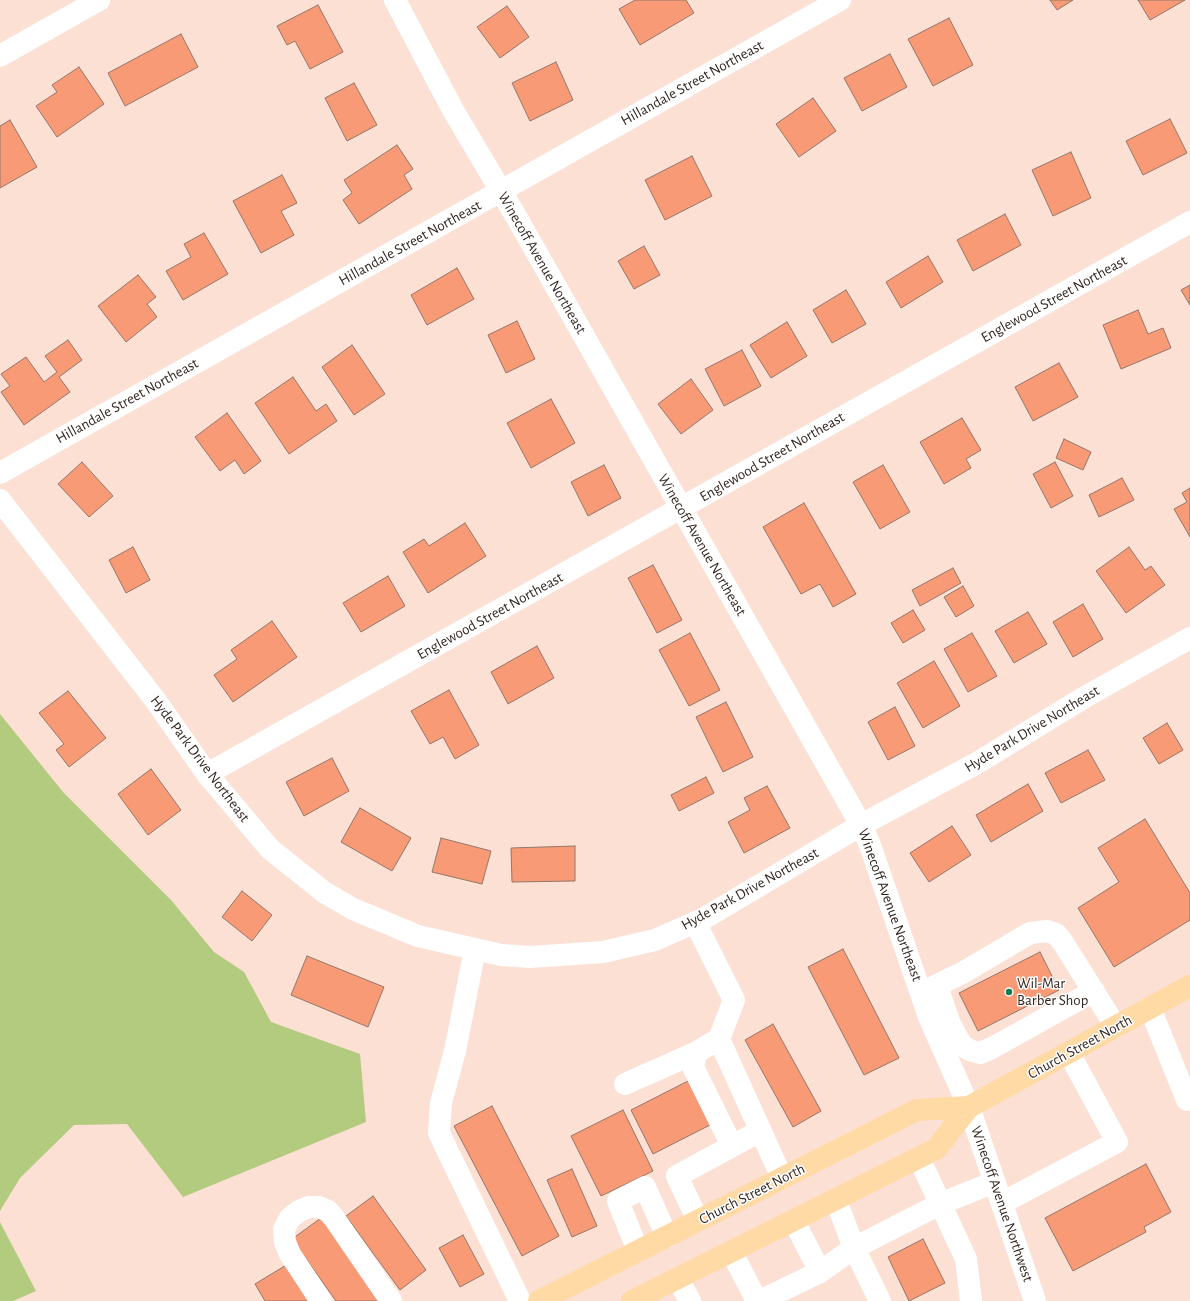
<!DOCTYPE html>
<html>
<head>
<meta charset="utf-8">
<style>
	body { margin:0 }
	canvas { display:block; background:#fbe0d3 }
</style>
</head>
<body>
<canvas width="1190" height="1301"></canvas>
<script>
const ctx = document.querySelector('canvas').getContext('2d');
ctx.lineJoin = 'round';
function fillPath(path, color) {
  ctx.fillStyle = color;
  ctx.fill(path, 'evenodd');
}
function toPath(rows) {
  const path = new Path2D();
  for (const r of rows) {
    path.moveTo(r[0], r[1]);
    for (let i = 2; i < r.length; i += 2) path.lineTo(r[i], r[i + 1]);
  }
  return path;
}
function trace(path, color, width, dash) {
  ctx.strokeStyle = color;
  ctx.lineWidth = width;
  ctx.lineCap = dash ? 'butt' : 'round';
  ctx.setLineDash(dash || []);
  ctx.stroke(path);
}
function drawText(font, color, halo, rows, align = 'center') {
  ctx.font = font + ' "Alegreya Sans",sans-serif';
  ctx.lineWidth = 3;
  ctx.setLineDash([]);
  ctx.textBaseline = 'middle';
  ctx.strokeStyle = halo;
  ctx.fillStyle = color;
  for (const [text, x, y, turn = 0] of rows) {
    ctx.save();
    ctx.translate(x, y);
    ctx.rotate((+turn || 0) * Math.PI / 180);
    ctx.textAlign = isNaN(turn) ? turn : align;
    if (halo) ctx.strokeText(text, 0, 0);
    ctx.fillText(text, 0, 0);
    ctx.restore();
  }
}
const green = toPath([
	[0,714,63,792,171,900,214,952,244,972,271,1022,360,1054,366,1122,183,1197,127,1124,74,1125,20,1178,0,1211],
	[0,1222,36,1291,13,1301,0,1301]
]);
const building = toPath([
	[635,0,686,0,694,13,640,45,619,9,635,0],
	[1050,0,1073,0,1057,10,1050,0],
	[1138,0,1185,0,1150,20,1138,0],
	[318,5,343,52,310,69,295,41,287,45,277,26,318,5],
	[507,6,529,37,500,58,477,27,507,6],
	[949,18,973,65,933,86,908,39,949,18],
	[181,34,198,67,125,106,108,73,181,34],
	[890,54,907,87,862,111,844,78,890,54],
	[556,62,573,100,530,121,512,83,556,62],
	[79,67,104,104,57,137,36,106,57,92,52,85,79,67],
	[354,83,377,125,347,141,325,98,354,83],
	[813,98,836,131,799,157,776,124,813,98],
	[1170,119,1187,153,1143,175,1126,141,1170,119],
	[10,120,37,167,0,188,0,126,10,120],
	[397,145,413,169,404,175,412,189,359,224,343,200,352,193,344,180,397,145],
	[1071,152,1091,198,1053,216,1032,170,1071,152],
	[692,156,712,196,665,220,645,180,692,156],
	[282,175,297,203,281,211,294,235,261,253,233,201,282,175],
	[1005,214,1021,245,973,271,957,240,1005,214],
	[204,233,228,274,183,300,166,271,191,257,184,244,204,233],
	[644,246,660,275,634,289,618,261,644,246],
	[928,256,943,282,901,308,886,282,928,256],
	[457,268,474,299,427,325,411,295,457,268],
	[138,275,156,297,147,304,157,317,126,342,98,306,138,275],
	[1190,285,1190,305,1181,290,1190,285],
	[846,290,866,324,832,343,813,310,846,290],
	[1138,310,1148,334,1163,328,1171,348,1121,369,1103,325,1138,310],
	[517,321,535,359,506,373,488,335,517,321],
	[787,322,807,356,771,378,750,345,787,322],
	[68,340,82,360,59,377,70,392,24,425,1,392,10,386,1,374,26,357,44,382,57,372,45,356,68,340],
	[352,345,385,394,354,415,322,367,352,345],
	[742,350,761,386,724,406,705,369,742,350],
	[1059,363,1078,397,1033,421,1015,387,1059,363],
	[293,377,316,411,326,404,337,421,289,454,255,403,293,377],
	[691,379,713,410,681,434,658,404,691,379],
	[551,399,575,443,531,468,507,423,551,399],
	[227,413,261,461,244,474,235,460,220,471,195,437,227,413],
	[962,418,981,450,966,459,971,468,944,484,920,442,962,418],
	[1064,439,1091,452,1083,470,1056,458,1064,439],
	[82,462,113,496,89,517,58,484,82,462],
	[1055,462,1073,496,1051,508,1033,474,1055,462],
	[604,465,621,498,588,516,571,482,604,465],
	[883,465,910,512,880,529,853,482,883,465],
	[1122,478,1134,500,1099,517,1089,495,1122,478],
	[1190,488,1190,537,1174,509,1187,502,1182,493,1190,488],
	[804,503,856,594,833,607,820,584,801,594,763,527,804,503],
	[465,523,486,556,428,593,403,552,424,539,429,546,465,523],
	[133,547,150,580,126,593,109,560,133,547],
	[1129,547,1145,570,1151,566,1165,585,1126,613,1096,571,1129,547],
	[653,565,682,620,657,633,628,578,653,565],
	[953,568,961,583,920,606,912,590,953,568],
	[388,576,405,606,361,632,343,603,388,576],
	[963,586,974,606,956,617,944,597,963,586],
	[1083,604,1103,639,1073,657,1053,622,1083,604],
	[913,610,925,630,903,643,891,623,913,610],
	[1028,612,1047,644,1014,663,995,631,1028,612],
	[272,621,297,657,233,702,214,675,237,659,231,650,272,621],
	[690,633,720,690,689,706,659,650,690,633],
	[972,633,997,676,968,692,944,649,972,633],
	[537,646,554,678,508,704,491,672,537,646],
	[934,661,960,706,923,728,897,683,934,661],
	[449,690,479,745,455,759,443,737,430,744,411,711,449,690],
	[68,691,106,738,69,767,56,750,64,744,39,713,68,691],
	[726,702,753,757,723,772,696,717,726,702],
	[895,707,915,746,888,760,868,722,895,707],
	[1167,723,1183,750,1159,764,1143,738,1167,723],
	[1088,750,1105,780,1061,803,1045,773,1088,750],
	[332,758,349,791,304,816,286,782,332,758],
	[151,769,181,810,148,835,118,794,151,769],
	[706,777,714,793,679,811,671,795,706,777],
	[1028,784,1043,811,991,842,976,815,1028,784],
	[767,786,790,828,744,853,728,822,750,810,744,798,767,786],
	[360,808,411,838,392,871,341,842,360,808],
	[1145,819,1190,893,1190,920,1114,967,1078,908,1119,882,1098,848,1145,819],
	[952,826,971,855,929,882,910,853,952,826],
	[441,838,491,851,482,884,432,872,441,838],
	[575,846,575,881,512,882,511,848,575,846],
	[242,891,272,915,252,941,222,917,242,891],
	[843,949,899,1058,864,1075,808,967,843,949],
	[1040,952,1059,990,978,1031,959,993,1040,952],
	[307,956,384,987,368,1027,291,995,307,956],
	[773,1024,821,1111,793,1127,745,1040,773,1024],
	[690,1080,712,1124,653,1154,631,1110,690,1080],
	[492,1106,559,1236,522,1256,454,1126,492,1106],
	[623,1110,653,1171,601,1196,571,1136,623,1110],
	[1146,1164,1171,1212,1144,1227,1146,1232,1073,1271,1045,1218,1146,1164],
	[572,1169,597,1226,572,1237,547,1180,572,1169],
	[373,1196,426,1270,400,1290,346,1216,373,1196],
	[321,1218,380,1301,336,1301,292,1239,321,1218],
	[463,1235,484,1274,460,1287,439,1248,463,1235],
	[923,1239,945,1283,909,1301,888,1257,923,1239],
	[288,1264,310,1301,265,1301,255,1284,288,1264]
]);
const minor = toPath([
	[395,0,453,110,517,218,861,825,870,845,929,1017,969,1107,1035,1301],
	[0,56,99,0],
	[0,473,840,0],
	[0,500,156,701,207,774,270,849,324,892,353,909,418,936,501,955,530,957,603,952,655,940,703,919,861,825,977,763,1085,697,1190,638],
	[207,774,1190,222],
	[695,922,734,1000,719,1039,782,1178],
	[475,949,455,1051,441,1103,439,1133,520,1301],
	[937,986,950,1024,961,1044,969,1050,980,1053,992,1048,1094,991],
	[921,993,964,972,1030,933,1047,931,1056,934,1062,941,1116,1027],
	[1150,1008,1187,1100,1190,1099],
	[697,1052,693,1067,732,1146],
	[625,1084,697,1052,719,1039],
	[919,1158,966,1259,971,1301],
	[836,1200,854,1248,880,1301],
	[1002,1203,1117,1142,1069,1053],
	[698,1221,677,1176,760,1131],
	[794,1221,820,1272],
	[638,1251,618,1201,645,1187,667,1237],
	[732,1253,757,1301],
	[678,1279,690,1301],
	[321,1301,290,1254,285,1242,284,1229,290,1218,299,1211,309,1207,319,1207,328,1211,334,1218,391,1301],
	[760,1301,820,1272,854,1248,942,1203,995,1182]
]);
const major = toPath([
	[539,1301,917,1110,969,1107,1190,986],
	[632,1301,936,1149,969,1107]
]);
const markers = [
	[1009,992,4,"#167a52"]
];
const streetNames = [
	["Hillandale Street Northeast",692,83,-29],
	["Hillandale Street Northeast",410,243,-29],
	["Winecoff Avenue Northeast",542,263,60],
	["Englewood Street Northeast",1054,299,-29],
	["Hillandale Street Northeast",127,401,-29],
	["Englewood Street Northeast",772,457,-30],
	["Winecoff Avenue Northeast",702,545,60],
	["Englewood Street Northeast",490,616,-29],
	["Hyde Park Drive Northeast",1032,729,-31],
	["Hyde Park Drive Northeast",200,759,53],
	["Hyde Park Drive Northeast",750,889,-29],
	["Winecoff Avenue Northeast",890,905,70],
	["Church Street North",1080,1047,-29],
	["Church Street North",752,1194,-27],
	["Winecoff Avenue Northwest",1002,1204,71]
];
const poiNames = [
	["Wil-Mar",1017,983],
	["Barber Shop",1017,1000]
];
fillPath(green, '#b2cb7e');
fillPath(building, '#f79a75');
trace(building, '#95766a', 1);
trace(minor, '#fff', 22);
trace(major, '#ffdaa5', 22);
for (const [x, y, r, color] of markers) {
  const dot = new Path2D();
  dot.arc(x, y, r, 0, 2 * Math.PI);
  ctx.fillStyle = color;
  ctx.fill(dot);
  trace(dot, '#fff', 1.5);
}
drawText('15px', '#322620', '#fff', streetNames);
drawText('15px', '#322620', '#fff', poiNames, 'left');
</script>
</body>
</html>
